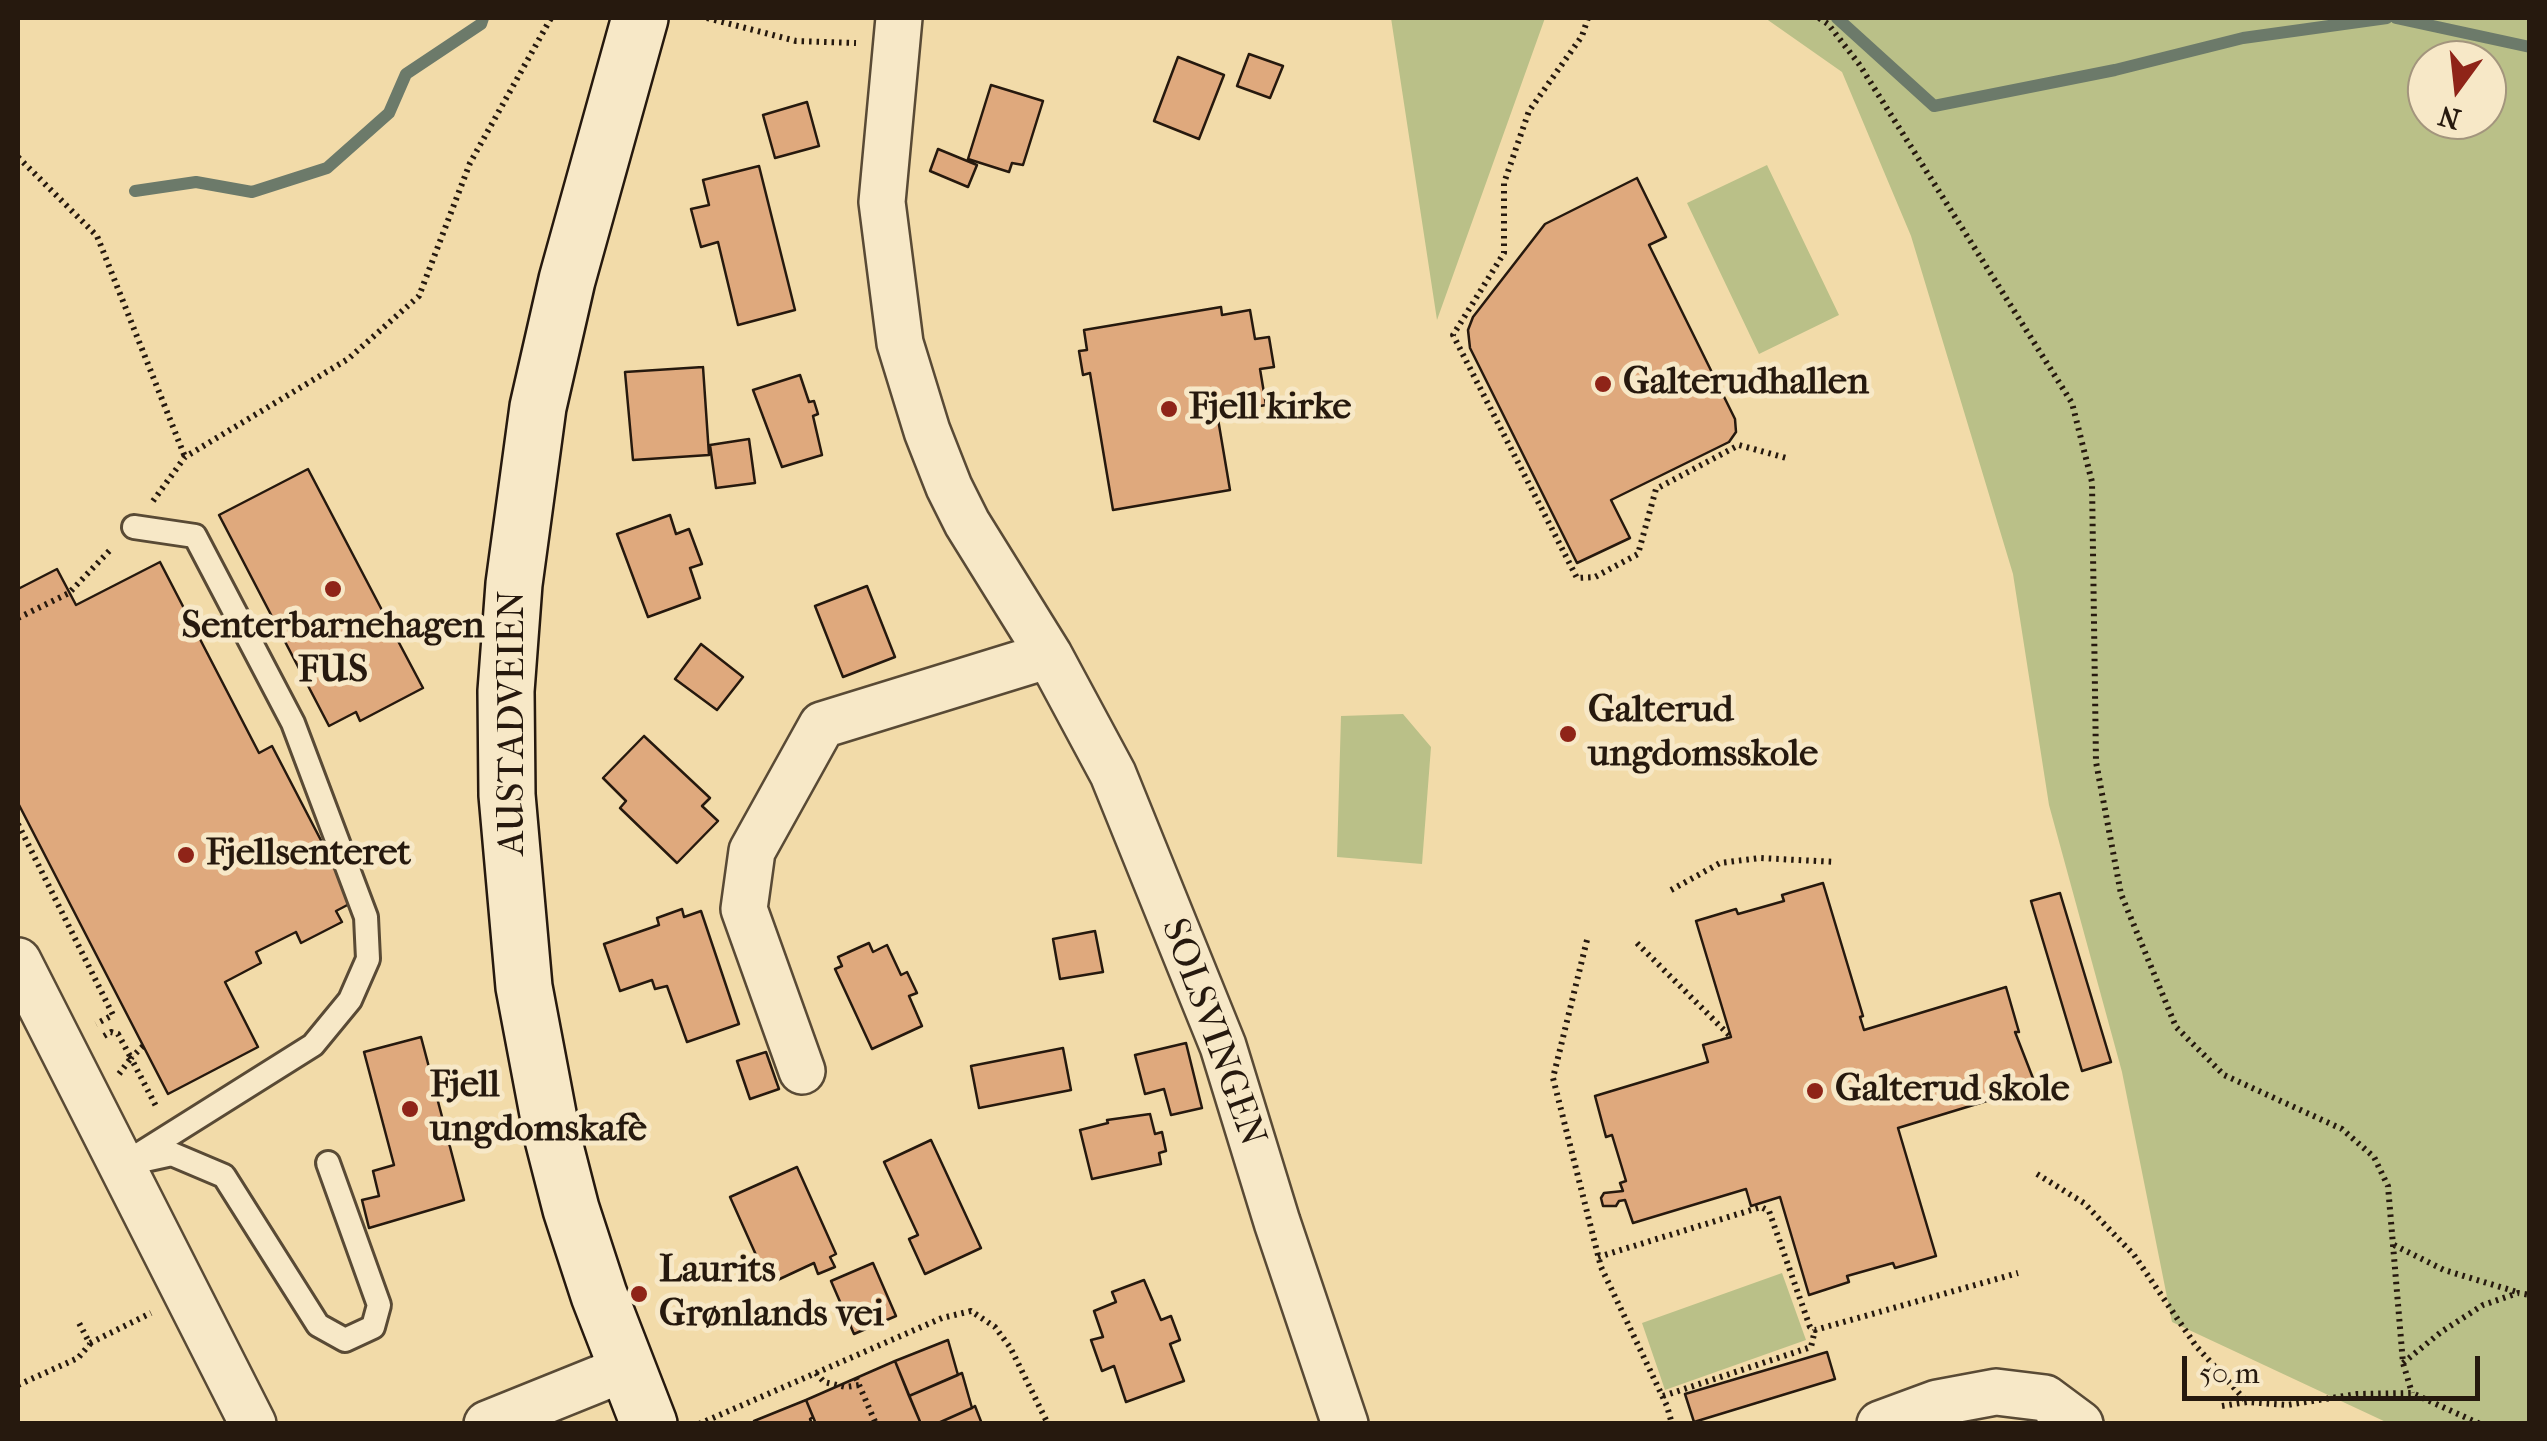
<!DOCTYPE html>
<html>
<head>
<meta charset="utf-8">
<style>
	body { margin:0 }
	#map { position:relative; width:2547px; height:1441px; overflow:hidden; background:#f2dba9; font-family:"IM FELL French Canon",serif }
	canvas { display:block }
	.frame { position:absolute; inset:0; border:20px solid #26190e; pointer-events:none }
	.north { position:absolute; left:2407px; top:40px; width:100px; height:100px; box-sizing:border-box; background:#f7e8c7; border:2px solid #a3957d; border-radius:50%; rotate:195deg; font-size:28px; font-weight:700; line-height:40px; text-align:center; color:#26190e }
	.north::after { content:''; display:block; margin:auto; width:35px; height:45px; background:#8f2418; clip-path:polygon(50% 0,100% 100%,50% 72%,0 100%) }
	.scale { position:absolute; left:2182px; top:1356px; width:298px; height:45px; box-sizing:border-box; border:5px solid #26190e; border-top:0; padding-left:12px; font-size:30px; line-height:35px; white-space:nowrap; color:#26190e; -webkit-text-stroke:8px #f7e8c7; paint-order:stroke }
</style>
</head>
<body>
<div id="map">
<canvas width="2547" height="1441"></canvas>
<div class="frame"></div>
<div class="north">N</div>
<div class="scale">50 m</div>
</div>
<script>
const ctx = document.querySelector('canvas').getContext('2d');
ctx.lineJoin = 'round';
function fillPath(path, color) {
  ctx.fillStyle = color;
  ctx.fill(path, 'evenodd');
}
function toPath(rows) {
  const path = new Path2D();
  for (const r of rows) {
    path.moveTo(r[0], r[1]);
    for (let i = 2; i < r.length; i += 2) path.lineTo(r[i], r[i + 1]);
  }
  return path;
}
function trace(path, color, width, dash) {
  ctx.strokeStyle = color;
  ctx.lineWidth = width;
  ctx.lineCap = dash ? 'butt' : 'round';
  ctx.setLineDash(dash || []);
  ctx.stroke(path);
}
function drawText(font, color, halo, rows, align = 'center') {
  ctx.font = font + ' "IM FELL French Canon",serif';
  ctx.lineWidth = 10;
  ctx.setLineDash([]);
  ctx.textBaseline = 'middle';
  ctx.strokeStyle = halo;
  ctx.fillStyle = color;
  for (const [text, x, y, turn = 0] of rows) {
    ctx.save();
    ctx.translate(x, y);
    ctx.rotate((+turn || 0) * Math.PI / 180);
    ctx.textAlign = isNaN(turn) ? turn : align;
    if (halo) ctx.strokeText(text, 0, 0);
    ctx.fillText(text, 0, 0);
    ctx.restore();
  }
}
const green = toPath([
	[1391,18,1545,18,1437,320],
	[1765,18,2529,18,2529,1423,2388,1423,2172,1322,2122,1072,2049,805,2013,574,1911,236,1842,72],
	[2427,60,2487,60,2487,120,2427,120],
	[1767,165,1839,315,1759,354,1687,203],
	[1403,714,1431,747,1422,864,1337,857,1341,716],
	[1782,1273,1806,1340,1665,1390,1642,1323]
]);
const stream = toPath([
	[1837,18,1934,106,2115,70,2243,38,2387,18],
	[2396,18,2530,47],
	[135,191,196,182,252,192,327,168,389,113,406,74,481,24,483,18]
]);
const building = toPath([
	[1249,54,1283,66,1270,98,1237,86,1249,54],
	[1178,57,1224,75,1199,139,1154,121,1178,57],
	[991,85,1043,101,1023,165,1012,163,1009,172,968,159,991,85],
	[807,102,819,146,775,158,763,115,807,102],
	[938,149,977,165,968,187,930,171,938,149],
	[759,166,795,310,738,325,718,242,701,247,691,209,709,205,703,180,759,166],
	[1637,178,1666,237,1649,245,1735,419,1736,432,1729,442,1611,500,1630,538,1577,563,1470,348,1468,330,1473,317,1545,224,1637,178],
	[1221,307,1222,315,1250,310,1255,339,1269,337,1274,367,1260,369,1266,405,1217,413,1230,490,1113,510,1090,373,1083,375,1079,351,1087,350,1084,330,1221,307],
	[703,367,709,455,633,460,625,372,703,367],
	[800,375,809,402,814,401,818,414,813,416,822,455,782,467,753,390,800,375],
	[749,439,755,483,716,488,710,445,749,439],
	[308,469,384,614,393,609,406,635,397,639,423,688,360,721,356,712,329,726,219,515,308,469],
	[670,515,676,534,689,529,702,564,690,568,700,598,648,617,617,534,670,515],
	[160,562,259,753,272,746,353,902,336,911,342,922,301,943,296,932,256,952,261,963,225,982,258,1047,168,1094,18,803,18,589,57,569,76,605,160,562],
	[867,586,895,657,843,677,815,606,867,586],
	[701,644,743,677,717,710,675,679,701,644],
	[644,736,710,798,702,806,718,821,677,863,620,808,626,801,603,778,644,736],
	[1823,883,1863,1016,1860,1017,1864,1030,2006,987,2019,1032,2015,1032,2036,1086,1898,1128,1936,1256,1895,1268,1893,1263,1847,1276,1849,1282,1809,1295,1780,1197,1751,1206,1746,1189,1633,1223,1625,1200,1619,1201,1616,1206,1603,1206,1601,1198,1604,1193,1623,1191,1620,1183,1626,1181,1612,1135,1606,1137,1595,1096,1708,1062,1703,1045,1731,1037,1696,921,1736,909,1738,914,1784,901,1782,895,1823,883],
	[2060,893,2111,1062,2082,1071,2031,901,2060,893],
	[682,909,684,917,701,911,739,1024,687,1042,667,986,655,989,652,980,620,991,604,944,659,925,657,918,682,909],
	[1095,931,1103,972,1060,979,1053,939,1095,931],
	[869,943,873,952,887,945,901,975,907,972,917,993,909,996,922,1026,872,1049,835,969,842,966,838,957,869,943],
	[421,1037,464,1200,369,1228,362,1200,379,1196,373,1171,394,1165,364,1052,421,1037],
	[1186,1043,1202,1108,1171,1115,1164,1089,1145,1094,1135,1055,1186,1043],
	[1063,1048,1071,1090,979,1108,971,1066,1063,1048],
	[766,1052,779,1089,750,1099,737,1061,766,1052],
	[1150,1114,1155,1134,1162,1132,1166,1151,1159,1153,1161,1164,1092,1179,1080,1130,1108,1123,1107,1120,1150,1114],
	[931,1140,981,1248,925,1274,909,1239,918,1235,884,1162,931,1140],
	[797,1167,836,1254,830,1257,835,1267,818,1274,814,1263,769,1284,730,1197,797,1167],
	[873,1263,896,1316,854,1334,831,1281,873,1263],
	[1144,1280,1161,1320,1171,1316,1180,1340,1170,1344,1184,1381,1126,1402,1114,1366,1102,1371,1091,1340,1103,1337,1094,1311,1116,1302,1112,1292,1144,1280],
	[948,1340,958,1375,909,1396,895,1361,948,1340],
	[1827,1352,1835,1379,1694,1422,1685,1394,1827,1352],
	[895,1361,921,1424,816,1424,806,1400,895,1361],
	[962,1373,972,1408,936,1424,921,1424,909,1396,962,1373],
	[806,1400,813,1417,810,1419,812,1424,755,1424,754,1421,806,1400],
	[975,1406,982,1424,936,1424,972,1408,975,1406]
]);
const path = toPath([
	[707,18,796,41,856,43],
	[1588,18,1582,36,1529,111,1504,183,1504,253,1453,335,1577,578,1595,577,1638,554,1656,489,1739,445,1790,459],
	[1819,18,1828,24,1859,64,2072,403,2092,482,2096,762,2121,894,2176,1027,2224,1075,2342,1129,2374,1157,2388,1186,2403,1363,2412,1393],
	[18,157,97,236,185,457],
	[153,501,185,457,348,359,419,296,470,163,551,18],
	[18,618,69,593,112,548],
	[18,824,113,1015,96,1024],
	[1671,890,1720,863,1760,858,1836,862],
	[1587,940,1553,1078,1601,1267,1667,1406,1672,1424],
	[1637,943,1731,1037],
	[104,1036,111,1032,118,1034,131,1058,119,1074],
	[143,1046,131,1058,157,1108],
	[2037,1174,2084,1203,2134,1255,2196,1346,2247,1402],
	[2394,1245,2444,1270,2517,1292],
	[1598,1257,1761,1207,1769,1211,1810,1327,1815,1330,2018,1273],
	[90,1343,151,1313],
	[2403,1363,2441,1332,2483,1305,2518,1293,2530,1295],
	[816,1373,824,1382,846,1387,859,1385],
	[856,1378,876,1424],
	[18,1385,78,1358,90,1344,77,1319],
	[1663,1396,1811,1347,1815,1330],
	[2222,1406,2247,1402,2287,1405,2357,1394,2412,1393,2480,1424],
	[699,1424,942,1318,971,1311,995,1327,1010,1347,1048,1424]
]);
const service = toPath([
	[134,527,195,536,293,723,366,917,368,959,350,1000,313,1045,122,1165,172,1154,224,1176,318,1325,345,1340,373,1327,379,1305,328,1163]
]);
const minor = toPath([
	[899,18,882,202,900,343,927,431,949,487,967,523,1049,655,1113,774,1223,1046,1277,1222,1345,1424],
	[18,961,253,1424],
	[802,1071,744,909,752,851,822,725,1049,655],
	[487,1424,626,1368],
	[1880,1424,1937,1403,1996,1392,2045,1398,2080,1424]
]);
const secondary = toPath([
	[640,18,567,280,538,407,514,584,506,691,507,795,524,987,552,1135,571,1209,599,1295,649,1424]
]);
const markers = [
	[1603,384,10,"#8f2418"],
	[1169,409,10,"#8f2418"],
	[333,589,10,"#8f2418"],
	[1568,734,10,"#8f2418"],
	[186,855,10,"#8f2418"],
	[1815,1091,10,"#8f2418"],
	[410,1109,10,"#8f2418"],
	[639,1294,10,"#8f2418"]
];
const poiNames = [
	["Galterudhallen",1623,384],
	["Fjell kirke",1189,409],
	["Senterbarnehagen",333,628,"center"],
	["FUS",333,672,"center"],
	["Galterud",1588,712],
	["ungdomsskole",1588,756],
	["Fjellsenteret",206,855],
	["Fjell",430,1087],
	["ungdomskafè",430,1131],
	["Galterud skole",1835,1091],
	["Laurits",659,1272],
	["Grønlands vei",659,1316]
];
const streetNames = [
	["AUSTADVEIEN",514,723,-90],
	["SOLSVINGEN",1212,1033,70]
];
fillPath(green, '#bac088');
trace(stream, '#6c7a6a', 12);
fillPath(building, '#dfa97d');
trace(building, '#26190e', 2.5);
trace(service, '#594a35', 28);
trace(minor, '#594a35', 50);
trace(secondary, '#26190e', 60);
trace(path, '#26190e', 6, [2.5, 5]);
trace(service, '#f7e8c7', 22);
trace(minor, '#f7e8c7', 45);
trace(secondary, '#f7e8c7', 55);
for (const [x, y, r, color] of markers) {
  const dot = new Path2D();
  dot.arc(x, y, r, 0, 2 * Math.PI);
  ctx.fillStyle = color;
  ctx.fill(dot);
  trace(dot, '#f7e8c7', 4);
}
drawText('bold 38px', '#26190e', '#f7e8c7', poiNames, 'left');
drawText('38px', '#26190e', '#f7e8c7', streetNames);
</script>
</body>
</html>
